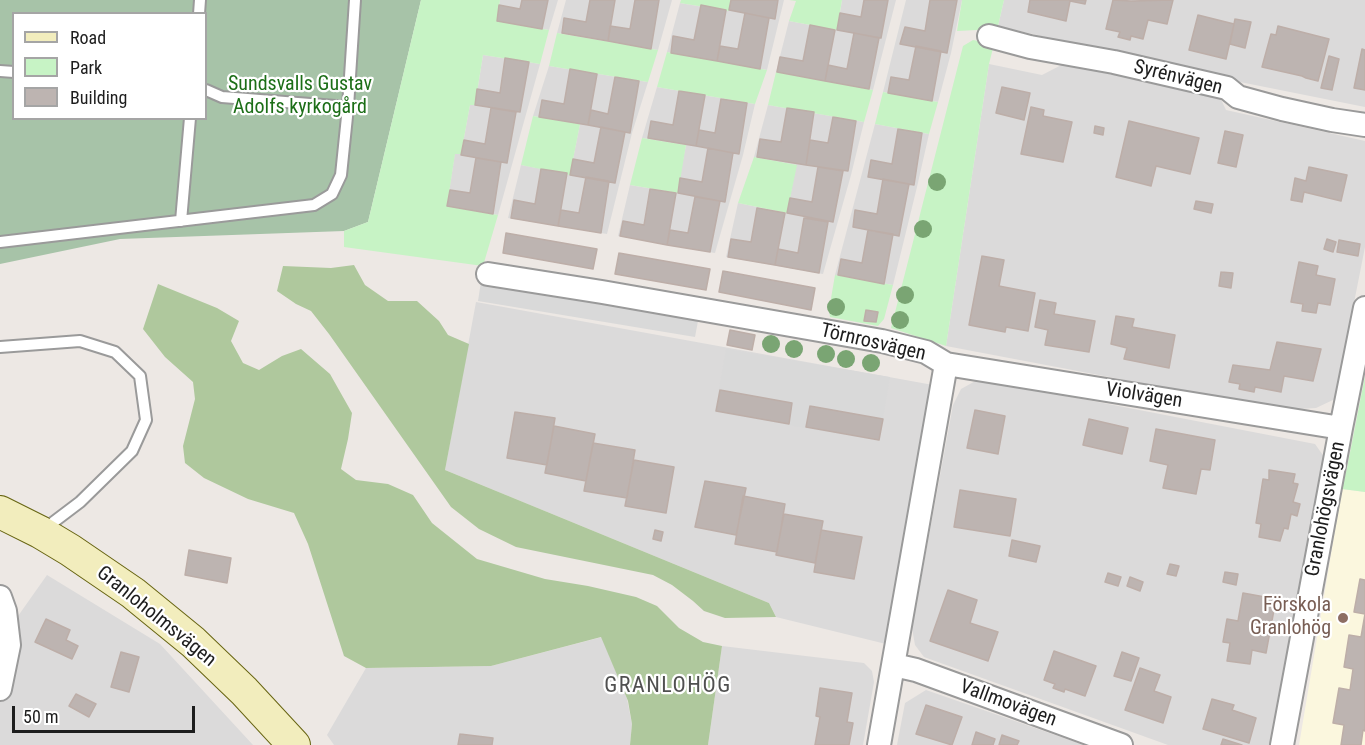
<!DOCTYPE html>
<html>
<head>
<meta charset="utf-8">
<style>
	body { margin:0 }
	#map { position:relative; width:1365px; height:745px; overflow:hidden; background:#ede8e4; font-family:"Roboto Condensed",sans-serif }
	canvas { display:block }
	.legend { position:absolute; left:12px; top:12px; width:195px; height:108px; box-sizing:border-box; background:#fff; border:2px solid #a5a5a5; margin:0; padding:8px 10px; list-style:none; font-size:18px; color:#1d1d1d }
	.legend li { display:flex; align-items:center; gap:12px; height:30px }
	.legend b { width:30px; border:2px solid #a5a5a5 }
	.scale { position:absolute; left:12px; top:706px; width:183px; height:27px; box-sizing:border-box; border:3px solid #1d1d1d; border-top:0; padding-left:8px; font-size:18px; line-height:21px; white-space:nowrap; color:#1d1d1d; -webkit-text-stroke:4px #fff; paint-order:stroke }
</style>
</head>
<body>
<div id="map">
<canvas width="1365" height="745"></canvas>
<ul class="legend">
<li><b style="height:8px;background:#f2edbd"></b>Road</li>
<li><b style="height:16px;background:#c7f3c5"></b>Park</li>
<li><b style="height:16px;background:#bdb4b1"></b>Building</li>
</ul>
<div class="scale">50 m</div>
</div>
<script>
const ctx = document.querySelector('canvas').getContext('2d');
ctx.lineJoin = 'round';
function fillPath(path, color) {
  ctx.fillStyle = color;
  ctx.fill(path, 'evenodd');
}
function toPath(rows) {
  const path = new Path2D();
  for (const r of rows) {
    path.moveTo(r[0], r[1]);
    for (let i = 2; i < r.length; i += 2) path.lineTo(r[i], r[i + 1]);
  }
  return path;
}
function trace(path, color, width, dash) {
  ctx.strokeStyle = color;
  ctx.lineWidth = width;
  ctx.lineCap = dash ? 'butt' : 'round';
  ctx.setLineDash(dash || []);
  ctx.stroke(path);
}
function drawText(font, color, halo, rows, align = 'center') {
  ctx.font = font + ' "Roboto Condensed",sans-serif';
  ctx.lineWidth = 4.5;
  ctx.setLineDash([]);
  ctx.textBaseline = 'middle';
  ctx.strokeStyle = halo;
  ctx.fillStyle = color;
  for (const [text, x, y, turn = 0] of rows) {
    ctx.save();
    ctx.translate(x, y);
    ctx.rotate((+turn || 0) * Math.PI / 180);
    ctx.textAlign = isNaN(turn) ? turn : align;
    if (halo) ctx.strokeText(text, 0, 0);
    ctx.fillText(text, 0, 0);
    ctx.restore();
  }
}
const residential = toPath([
	[500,0,558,0,549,30,497,21],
	[566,0,672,0,658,50,557,33],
	[731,0,784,0,767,70,667,52,680,3,728,11],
	[842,0,896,0,873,90,776,72,789,21,837,30],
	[906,0,962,0,951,53,938,102,883,92],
	[1004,0,1365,0,1365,107,1240,82,998,26],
	[483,55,540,64,498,215,447,206,455,153,461,154,470,105,475,105],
	[1073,59,1216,89,1226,110,1365,141,1365,247,1335,399,1316,408,1283,410,946,346,989,64,1042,75],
	[549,66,648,82,632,133,607,234,508,218,521,165,570,174,580,124,533,116],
	[657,87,755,104,743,155,715,253,618,236,630,185,676,193,686,145,642,138],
	[768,105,864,122,851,175,823,274,726,257,738,203,787,213,796,165,754,157],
	[875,124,929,134,917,187,893,285,835,275],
	[476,302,933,385,886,644,776,617,769,603,445,470],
	[979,379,1315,444,1325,458,1275,745,1168,745,924,657,915,645,912,628,953,405,961,389],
	[47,575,160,644,253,745,0,745,0,631,6,633],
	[602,637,627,699,632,724,630,745,334,745,327,735,366,668,491,666],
	[722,646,864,663,872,671,874,682,863,745,708,745],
	[926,690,1084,745,897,745,905,703]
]);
const education = toPath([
	[1342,489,1365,492,1365,745,1299,745]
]);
const forest = toPath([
	[354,265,365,285,388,301,417,301,439,321,448,335,469,344,445,470,769,603,776,617,725,618,704,611,693,601,672,585,653,575,516,547,479,529,451,507,329,334,311,311,296,304,277,291,283,266,331,268],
	[158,284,217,308,239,321,231,341,243,363,259,370,282,356,301,349,330,374,352,413,348,439,341,469,356,480,388,484,413,495,432,523,477,559,545,579,588,586,636,597,657,606,679,628,703,642,722,646,708,745,630,745,632,724,628,701,601,637,491,666,366,668,344,656,308,544,294,513,248,499,204,478,185,463,183,446,195,399,193,382,165,357,143,329]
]);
const cemetery = toPath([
	[0,0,421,0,368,222,344,231,120,239,0,264],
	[14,14,206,14,206,118,14,118]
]);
const park = toPath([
	[421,0,500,0,497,21,549,30,540,64,483,55,475,105,470,105,461,154,455,154,447,206,498,215,483,266,344,247,344,231,368,222],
	[681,0,731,0,729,11,680,3],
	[789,0,842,0,837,30,789,21,796,1],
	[962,0,1004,0,998,26,977,30,957,31],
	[557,33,658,50,648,82,549,66],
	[973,40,994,44,989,64,946,346,891,328,963,46],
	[667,52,767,70,755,104,657,87],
	[776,72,873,90,864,122,768,105],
	[883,92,938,102,929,134,875,124],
	[533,116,580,124,570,175,521,165],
	[642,138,686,145,678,193,630,185],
	[754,157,797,165,787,213,738,203],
	[835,275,893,285,884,319,878,326,830,317,829,310],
	[1365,376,1365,492,1342,489,1347,468]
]);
const parking = toPath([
	[483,269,701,305,695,337,478,301],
	[726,349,890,377,879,441,715,412]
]);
const building = toPath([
	[522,0,548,0,542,29,497,21,499,5,520,9,522,0],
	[590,0,615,0,608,41,562,33,564,18,586,22,590,0],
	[635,0,659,0,651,49,608,41,610,26,630,29,635,0],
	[731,0,778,0,775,19,729,10,731,0],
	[864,0,888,0,881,38,837,30,840,13,861,17,864,0],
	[930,0,957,0,947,53,900,44,905,27,925,31,930,0],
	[1030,0,1086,0,1085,4,1070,1,1066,21,1028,12,1030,0],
	[1113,0,1131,1,1173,0,1167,24,1148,20,1143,39,1131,36,1130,40,1118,37,1120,32,1106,29,1113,0],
	[701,5,726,10,717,61,671,53,673,36,694,40,701,5],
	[745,13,769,18,760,69,717,61,720,46,738,49,745,13],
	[1198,15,1234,24,1226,59,1189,50,1198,15],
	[1235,19,1251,22,1245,48,1230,44,1235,19],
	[810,25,835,30,825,81,777,72,780,57,803,61,810,25],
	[1278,26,1329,39,1318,81,1306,78,1302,76,1262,67,1271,34,1276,35,1278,26],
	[854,33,879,38,869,89,825,81,828,65,847,69,854,33],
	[916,46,941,51,932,101,888,93,891,77,909,80,916,46],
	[1362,49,1365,50,1365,90,1354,88,1362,49],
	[1329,56,1339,59,1332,90,1321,88,1329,56],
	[505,58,529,62,520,112,475,105,477,89,500,93,505,58],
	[570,69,597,74,588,125,539,117,542,100,564,104,570,69],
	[615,77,639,81,630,133,588,125,591,110,608,114,615,77],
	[1002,87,1030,93,1024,120,996,113,1002,87],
	[679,91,705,95,696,146,648,138,651,121,673,125,679,91],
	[721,99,747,103,739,154,696,146,699,130,715,133,721,99],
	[1031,107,1044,110,1043,116,1072,122,1063,162,1021,154,1031,107],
	[491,108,516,112,507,163,461,155,464,140,485,144,491,108],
	[787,108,814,112,806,165,757,157,760,139,781,142,787,108],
	[833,117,856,121,848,171,806,165,810,140,828,143,833,117],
	[1129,121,1199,138,1190,174,1156,166,1151,186,1116,177,1129,121],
	[1095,126,1104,128,1103,135,1094,133,1095,126],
	[601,127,625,132,615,183,570,175,573,159,594,163,601,127],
	[898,129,922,133,914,185,868,177,871,160,892,164,898,129],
	[1225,131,1243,135,1236,167,1218,163,1225,131],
	[708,148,733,153,725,202,678,193,680,178,702,182,708,148],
	[476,158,501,162,493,214,447,206,450,190,470,193,476,158],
	[818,167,843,171,833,222,787,213,790,198,812,202,818,167],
	[1309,167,1347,175,1341,201,1304,192,1302,202,1291,200,1295,178,1306,181,1309,167],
	[541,169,567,173,558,226,511,218,514,200,535,204,541,169],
	[586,177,609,181,601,233,558,226,561,210,579,213,586,177],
	[883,179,909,184,899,236,853,227,855,210,877,214,883,179],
	[650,189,676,193,667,245,620,236,623,221,644,225,650,189],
	[695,197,720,201,710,252,667,245,670,230,688,233,695,197],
	[1196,201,1213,204,1211,213,1194,209,1196,201],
	[757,208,785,213,775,265,728,257,731,239,751,242,757,208],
	[804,218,828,222,819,273,775,265,778,249,798,253,804,218],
	[868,230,893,234,884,284,838,275,841,259,862,263,868,230],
	[506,233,597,249,593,269,503,253,506,233],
	[1327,239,1336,242,1333,252,1324,249,1327,239],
	[1339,240,1360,244,1358,256,1337,252,1339,240],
	[619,253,710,269,706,290,615,274,619,253],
	[982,256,1004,260,999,286,1035,293,1028,331,1006,327,1005,332,969,325,982,256],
	[1299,262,1318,266,1316,275,1335,279,1330,305,1318,303,1316,313,1302,311,1303,304,1291,302,1299,262],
	[723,271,815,288,811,310,719,292,723,271],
	[1221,272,1233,273,1231,288,1219,286,1221,272],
	[1040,300,1056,303,1054,314,1095,321,1089,352,1045,345,1048,330,1035,327,1040,300],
	[866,310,878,312,876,322,864,321,866,310],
	[1116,316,1134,319,1132,327,1175,335,1169,368,1124,359,1127,348,1111,344,1116,316],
	[730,330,755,335,752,350,727,345,730,330],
	[1277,342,1321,349,1313,381,1284,376,1281,392,1255,387,1254,392,1239,389,1240,384,1229,382,1233,365,1270,370,1277,342],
	[720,390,792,403,789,424,716,411,720,390],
	[810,406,883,419,879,440,806,427,810,406],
	[975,410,1005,416,998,454,967,448,975,410],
	[515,412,555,418,547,465,507,458,515,412],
	[1089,419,1128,428,1122,454,1083,445,1089,419],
	[554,426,595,434,586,481,545,473,554,426],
	[1156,429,1215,440,1210,470,1201,469,1196,494,1163,488,1168,465,1150,461,1156,429],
	[593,443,635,450,627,498,584,491,593,443],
	[634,460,674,467,666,513,625,506,634,460],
	[1269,470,1295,474,1293,483,1298,484,1293,502,1300,504,1297,516,1291,514,1288,529,1284,528,1280,541,1259,537,1261,524,1256,523,1263,479,1269,480,1269,470],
	[705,481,746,488,736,535,695,527,705,481],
	[960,490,1016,499,1010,536,954,527,960,490],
	[743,496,785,504,777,552,735,544,743,496],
	[784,514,823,521,815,563,776,555,784,514],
	[655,530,663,532,661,541,653,539,655,530],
	[821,530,862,537,854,579,814,572,821,530],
	[1012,540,1040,546,1036,562,1009,556,1012,540],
	[189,550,231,558,227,583,185,575,189,550],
	[1170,564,1179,566,1176,576,1167,574,1170,564],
	[1225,572,1238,574,1236,585,1223,582,1225,572],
	[1108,573,1121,577,1118,586,1105,582,1108,573],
	[1130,577,1143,582,1140,591,1127,586,1130,577],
	[1360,579,1365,580,1365,731,1363,730,1361,745,1341,745,1344,725,1333,723,1339,688,1350,690,1353,669,1344,667,1349,635,1361,637,1365,614,1354,612,1360,579],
	[948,590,977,600,970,623,998,632,988,661,930,641,948,590],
	[1243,593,1276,599,1266,653,1252,650,1250,664,1227,661,1230,643,1223,642,1227,619,1238,621,1243,593],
	[46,619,70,630,66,640,78,646,72,659,35,642,46,619],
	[1054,651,1096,666,1085,696,1065,689,1064,692,1053,688,1055,684,1044,680,1054,651],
	[121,652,139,657,129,692,111,687,121,652],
	[1122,652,1139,658,1131,681,1114,676,1122,652],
	[1140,668,1160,675,1154,691,1171,697,1163,723,1125,710,1140,668],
	[820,688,852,693,847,722,853,723,849,745,815,745,820,717,816,716,820,688],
	[76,694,96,704,89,717,69,706,76,694],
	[1212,699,1234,705,1232,710,1256,718,1249,743,1203,729,1212,699],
	[926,705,962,717,952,745,916,734,926,705],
	[976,732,995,739,993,745,972,745,976,732],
	[460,734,493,738,492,745,458,745,460,734],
	[1002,735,1019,741,1017,745,999,745,1002,735],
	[1223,739,1242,745,1221,745,1223,739]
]);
const lane = toPath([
	[199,14,200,0],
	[0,71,14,72],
	[206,90,222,97,348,107],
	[181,221,190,118],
	[0,242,314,205,332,194,341,175,348,107,355,0],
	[0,347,80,341,115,352,140,376,146,420,132,451,80,502,43,530]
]);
const street = toPath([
	[989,36,1030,47,1114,62,1227,88,1238,97,1282,109,1332,120,1365,125],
	[488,274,602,292,882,341,926,352,946,364,1341,428],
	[0,597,5,611,9,645,0,689],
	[894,665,916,670,1121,745],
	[879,745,946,364],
	[1282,745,1341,428,1365,308]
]);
const secondary = toPath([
	[0,512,40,532,70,550,133,593,193,642,244,691,294,745]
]);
const trees = [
	[937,182],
	[923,229],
	[905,295],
	[836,307],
	[900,320],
	[771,344],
	[794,349],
	[826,354],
	[846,359],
	[871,363]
];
const markers = [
	[1343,618,6,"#8d6e63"]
];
const streetNames = [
	["Syrénvägen",1178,78,14],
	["Törnrosvägen",873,343,13],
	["Violvägen",1144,396,9],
	["Granlohögsvägen",1326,509,-79],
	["Granloholmsvägen",156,617,39],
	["Vallmovägen",1008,704,20]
];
const parkNames = [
	["Sundsvalls Gustav",300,85],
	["Adolfs kyrkogård",300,108]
];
const educationNames = [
	["Förskola",1331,606],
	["Granlohög",1331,629]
];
const quarterNames = [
	["GRANLOHÖG",668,686]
];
fillPath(residential, '#dbdada');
fillPath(education, '#fbf7de');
fillPath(forest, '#afc89d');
fillPath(cemetery, '#a7c3a8');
fillPath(park, '#c7f3c5');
fillPath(parking, '#d9d9d9');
fillPath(building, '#bdb4b1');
trace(building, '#bdaea8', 1.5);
trace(lane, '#9a9a9a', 14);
trace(street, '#9a9a9a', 26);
trace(secondary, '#676411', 34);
trace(lane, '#fff', 10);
trace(street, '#fff', 22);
trace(secondary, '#f2edbd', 32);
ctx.fillStyle = '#7aa573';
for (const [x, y] of trees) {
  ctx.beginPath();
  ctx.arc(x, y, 9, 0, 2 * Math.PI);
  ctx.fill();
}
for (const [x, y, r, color] of markers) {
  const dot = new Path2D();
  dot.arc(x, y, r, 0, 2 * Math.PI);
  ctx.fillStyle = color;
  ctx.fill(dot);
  trace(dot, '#fff', 2);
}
drawText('20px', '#1d1d1d', '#fff', streetNames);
drawText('20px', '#1c6e17', '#fff', parkNames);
drawText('20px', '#785e54', '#fff', educationNames, 'right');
ctx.letterSpacing = '1.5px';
drawText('22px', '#505050', '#fff', quarterNames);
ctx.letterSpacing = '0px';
</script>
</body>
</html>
